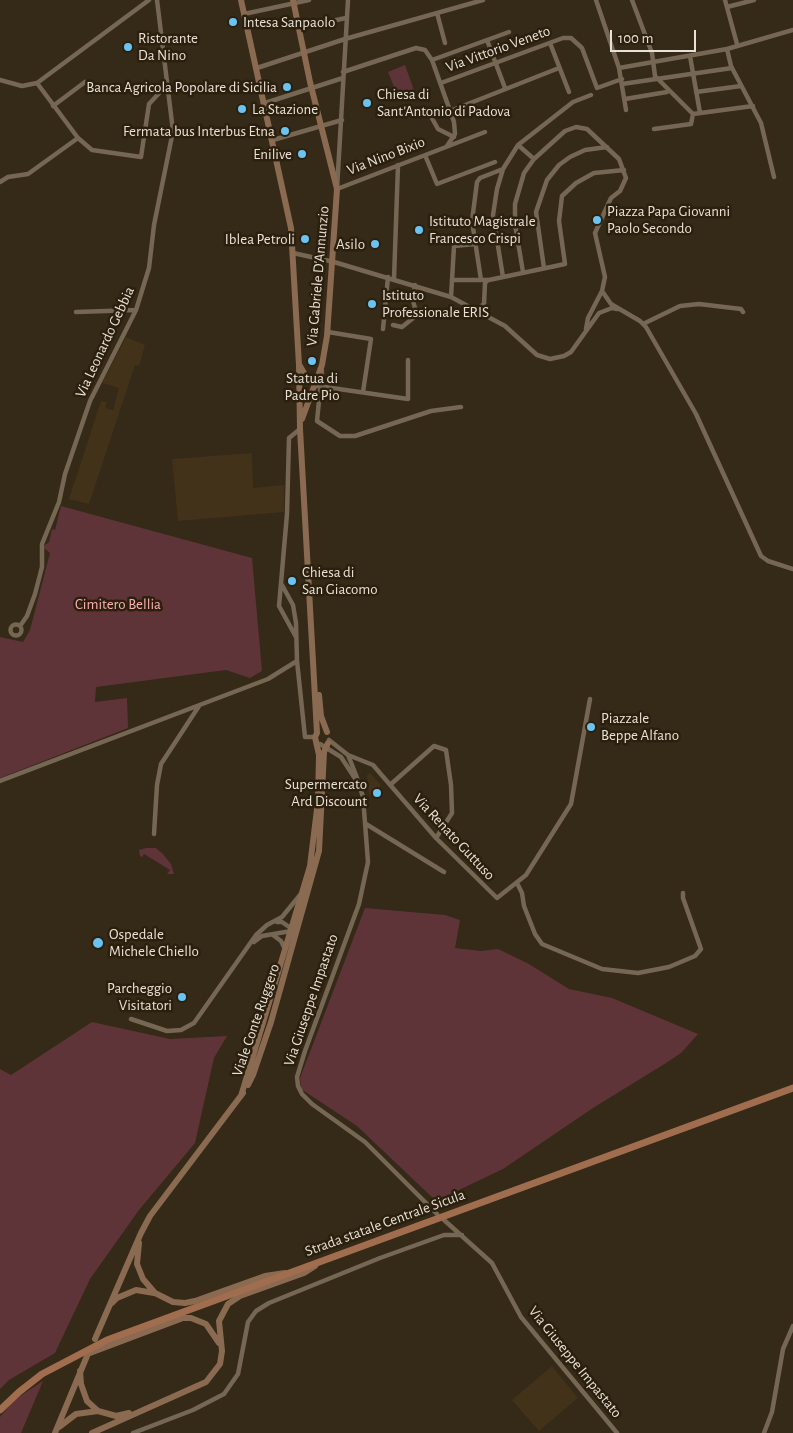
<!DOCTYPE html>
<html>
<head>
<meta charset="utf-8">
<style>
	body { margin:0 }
	#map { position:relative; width:793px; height:1433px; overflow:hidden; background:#352917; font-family:"Alegreya Sans",sans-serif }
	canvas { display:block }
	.scale { position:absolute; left:610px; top:30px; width:86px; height:22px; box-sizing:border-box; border:2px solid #e9e1d6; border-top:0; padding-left:6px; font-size:15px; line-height:18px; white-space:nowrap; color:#e9e1d6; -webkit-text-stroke:4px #2b1f0d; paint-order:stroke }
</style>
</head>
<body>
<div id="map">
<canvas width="793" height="1433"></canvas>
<div class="scale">100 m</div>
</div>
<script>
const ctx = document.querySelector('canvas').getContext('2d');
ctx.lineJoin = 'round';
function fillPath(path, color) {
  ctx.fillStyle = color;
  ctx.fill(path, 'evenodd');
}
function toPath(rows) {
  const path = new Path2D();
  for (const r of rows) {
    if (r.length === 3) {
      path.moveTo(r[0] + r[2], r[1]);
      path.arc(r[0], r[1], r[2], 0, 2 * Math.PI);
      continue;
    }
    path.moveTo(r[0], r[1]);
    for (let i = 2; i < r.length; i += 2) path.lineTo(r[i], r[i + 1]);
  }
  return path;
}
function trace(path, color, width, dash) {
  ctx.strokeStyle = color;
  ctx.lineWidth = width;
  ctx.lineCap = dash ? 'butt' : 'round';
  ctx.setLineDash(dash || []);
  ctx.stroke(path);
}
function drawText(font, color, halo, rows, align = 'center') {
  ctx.font = font + ' "Alegreya Sans",sans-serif';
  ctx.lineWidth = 5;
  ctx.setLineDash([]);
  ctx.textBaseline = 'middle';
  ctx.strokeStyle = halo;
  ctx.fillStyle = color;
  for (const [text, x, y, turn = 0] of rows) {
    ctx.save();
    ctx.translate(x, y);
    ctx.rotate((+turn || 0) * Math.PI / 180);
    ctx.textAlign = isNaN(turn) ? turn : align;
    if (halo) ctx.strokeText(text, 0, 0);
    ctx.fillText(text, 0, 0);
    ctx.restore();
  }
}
const built = toPath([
	[126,337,145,345,139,366,135,365,89,504,69,499,101,401,107,402,105,408,113,410,119,388,102,383],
	[252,453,253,488,284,485,284,512,178,521,172,459],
	[370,773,381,785,373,794,369,794,367,775],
	[552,1366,578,1398,539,1431,512,1400]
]);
const green = toPath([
	[405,65,415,93,399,99,388,72],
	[61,506,252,558,262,671,250,678,226,670,96,687,95,702,127,698,128,728,0,778,0,637,23,642,30,630,50,553,44,548,45,545,49,542,52,529,55,530],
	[146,848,156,848,163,854,171,864,174,874,167,874,170,870,144,854,142,857,140,856,139,850],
	[365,908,445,915,460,920,455,948,481,951,498,949,529,964,569,989,612,998,698,1034,681,1053,666,1063,593,1108,503,1169,436,1201,357,1126,301,1089,300,1078],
	[92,1022,170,1039,227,1036,214,1058,195,1143,139,1210,90,1279,55,1353,9,1380,0,1389,0,1069,11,1075],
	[43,1381,21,1433,0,1433,0,1417,14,1400]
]);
const street = toPath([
	[348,0,337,189,485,132],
	[596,0,619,68,626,110],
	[632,0,652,53,655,76,693,114],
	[725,0,737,44],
	[727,7,754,0],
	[437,13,445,43],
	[244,14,309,0],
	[298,28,346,18],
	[487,40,505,88],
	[550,43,569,92],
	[727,49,731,66,761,123,774,177],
	[690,56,700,113],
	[432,60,509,32],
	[257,68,345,39,483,0],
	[619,68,727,49,793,30],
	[343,72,416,48,425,50,432,60,454,122,455,134,447,146],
	[0,80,22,86,37,83,149,0],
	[37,83,78,138,92,150,141,157,149,104,162,90,169,87],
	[441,83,563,38,571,38,582,48,597,88,622,79],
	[622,84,732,68],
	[696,92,741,86],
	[625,99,667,92],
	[265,103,343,78],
	[53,106,85,82],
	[428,111,438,129,454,137],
	[450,111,559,68],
	[693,114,753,106],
	[654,129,691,124,693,114],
	[273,140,342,120],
	[518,145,534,159],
	[425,155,437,184,495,162],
	[0,182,8,177,28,174,78,138],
	[293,253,334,262,451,297,505,326,537,355,550,359,564,356,571,352,599,313,612,308,617,309],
	[544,268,536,212,547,180,559,165,570,157,585,150,607,147],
	[523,272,515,224,515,204,524,173,534,159,565,131,576,127,587,129,619,159,626,178,620,191,611,198,595,233,605,277,602,291,588,318,586,329],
	[503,277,493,215,497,189,503,169,518,145,573,102,591,95],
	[394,279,398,165],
	[452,280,489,280,565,264,559,221,562,196,576,183,594,173,624,170],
	[481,280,472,221,477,182,480,178,503,169],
	[602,291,611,304,640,321,646,327,696,414,761,556,768,561,793,569],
	[451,297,454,246,475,244],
	[476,310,484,304,485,283,488,280],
	[76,312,136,310],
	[643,324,680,306,699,304,741,309,743,312],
	[393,325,402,327,417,315,413,301,415,285],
	[383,329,388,277],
	[328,332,371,339,363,392],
	[322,371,317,421,340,436,355,436,431,411,461,407],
	[318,386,408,399,408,360],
	[282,585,293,605,296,623,297,661,305,737,315,737],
	[16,630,5.5],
	[20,626,27,616,35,594,42,567,42,544,59,502,65,474,90,401,136,310,149,268,154,225,173,131,157,0],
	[296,637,279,606,287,514,289,438,300,429],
	[329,740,348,755,356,775,363,797,368,862,359,904,305,1051,297,1077,298,1086,302,1094,312,1104,365,1142,437,1214],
	[320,744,341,757,356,780],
	[348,755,373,765,436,838,497,898,526,875,571,804,590,699],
	[0,781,268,679,297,661],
	[390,785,434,746,446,750,451,785,452,813,436,838],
	[366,824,444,872],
	[154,834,157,785,161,764,199,706],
	[517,883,522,893,524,906,535,934,542,944,602,969,638,973,669,967,695,956,701,949,683,898,683,893],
	[277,922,282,922,292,929],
	[273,935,281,941,285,949],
	[254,942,262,936,291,931],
	[131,1019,167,1031,181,1030,194,1023,256,935,267,925,282,917,300,895],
	[444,1220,492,1263,521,1317,617,1433],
	[133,1433,193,1410,224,1394,238,1374,248,1322,256,1311,269,1303,380,1258,444,1235,462,1235],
	[764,1433,772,1412,783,1349,793,1326]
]);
const secondary = toPath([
	[241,0,291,228,299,365,300,429,317,733,315,737,319,755,318,801,310,866,241,1096],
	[293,0,310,82,337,189,327,336,322,365,302,419],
	[300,366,308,380,317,378],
	[319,695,321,716,327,732],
	[248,1085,253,1075,271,1022,319,851,324,752,328,743],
	[139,1243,137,1264,143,1279,155,1293,173,1302,185,1303,195,1301,265,1276,285,1273],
	[112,1303,117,1298,136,1290,154,1293],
	[95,1339,141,1233,150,1216,243,1093],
	[90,1353,183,1318,191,1318,206,1324,219,1343],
	[80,1371,81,1384,87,1401,98,1411,116,1416,129,1413],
	[59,1427,76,1414,98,1411],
	[55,1433,87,1356],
	[92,1433,206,1382,220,1364,222,1351,219,1321,228,1304,240,1296,304,1273,315,1266]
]);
const primary = toPath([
	[0,1410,19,1392,42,1374,107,1340,793,1088]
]);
const markers = [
	[233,22,5,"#6ac3f1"],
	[128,47,5,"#6ac3f1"],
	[287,87,5,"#6ac3f1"],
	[367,103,5,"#6ac3f1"],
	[242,109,5,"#6ac3f1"],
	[285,131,5,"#6ac3f1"],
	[302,154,5,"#6ac3f1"],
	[597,220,5,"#6ac3f1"],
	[419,230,5,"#6ac3f1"],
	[305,239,5,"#6ac3f1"],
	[375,244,5,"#6ac3f1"],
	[372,304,5,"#6ac3f1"],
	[312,361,5,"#6ac3f1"],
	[292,581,5,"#6ac3f1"],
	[591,727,5,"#6ac3f1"],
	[377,793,5,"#6ac3f1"],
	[98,943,6,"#6ac3f1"],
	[182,997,5,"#6ac3f1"]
];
const poiNames = [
	["Intesa Sanpaolo",243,22],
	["Ristorante",138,38],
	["Da Nino",138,55],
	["Banca Agricola Popolare di Sicilia",277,87,"right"],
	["Chiesa di",377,94],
	["Sant'Antonio di Padova",377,111],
	["La Stazione",252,109],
	["Fermata bus Interbus Etna",275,131,"right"],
	["Enilive",292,154,"right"],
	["Piazza Papa Giovanni",607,211],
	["Paolo Secondo",607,228],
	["Istituto Magistrale",429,221],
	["Francesco Crispi",429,238],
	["Iblea Petroli",295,239,"right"],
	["Asilo",365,244,"right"],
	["Istituto",382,295],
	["Professionale ERIS",382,312],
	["Statua di",312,378,"center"],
	["Padre Pio",312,395,"center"],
	["Chiesa di",302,572],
	["San Giacomo",302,589],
	["Piazzale",601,718],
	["Beppe Alfano",601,735],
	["Supermercato",367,784,"right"],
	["Ard Discount",367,801,"right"],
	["Ospedale",109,934],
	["Michele Chiello",109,951],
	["Parcheggio",172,988,"right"],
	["Visitatori",172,1005,"right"]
];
const streetNames = [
	["Via Vittorio Veneto",498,49,-20],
	["Via Nino Bixio",386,156,-21],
	["Via Gabriele D'Annunzio",318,276,-85],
	["Via Leonardo Gebbia",105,342,-65],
	["Via Renato Guttuso",454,837,47],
	["Via Giuseppe Impastato",311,1000,-71],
	["Viale Conte Ruggero",256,1020,-71],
	["Strada statale Centrale Sicula",385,1223,-20],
	["Via Giuseppe Impastato",575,1362,51]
];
const parkNames = [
	["Cimitero Bellia",118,604]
];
fillPath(built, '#423219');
fillPath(green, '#5e3438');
trace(street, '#756753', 4.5);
trace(secondary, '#8a6a51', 6);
trace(primary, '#a06d4f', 7);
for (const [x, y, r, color] of markers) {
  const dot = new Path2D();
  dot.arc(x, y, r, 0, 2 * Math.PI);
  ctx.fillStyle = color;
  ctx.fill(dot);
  trace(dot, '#2b1f0d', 2);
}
drawText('15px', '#e9e1d6', '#2b1f0d', poiNames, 'left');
drawText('15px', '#e9e1d6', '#2b1f0d', streetNames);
drawText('15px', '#fbaeb3', '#2b1f0d', parkNames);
</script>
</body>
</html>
